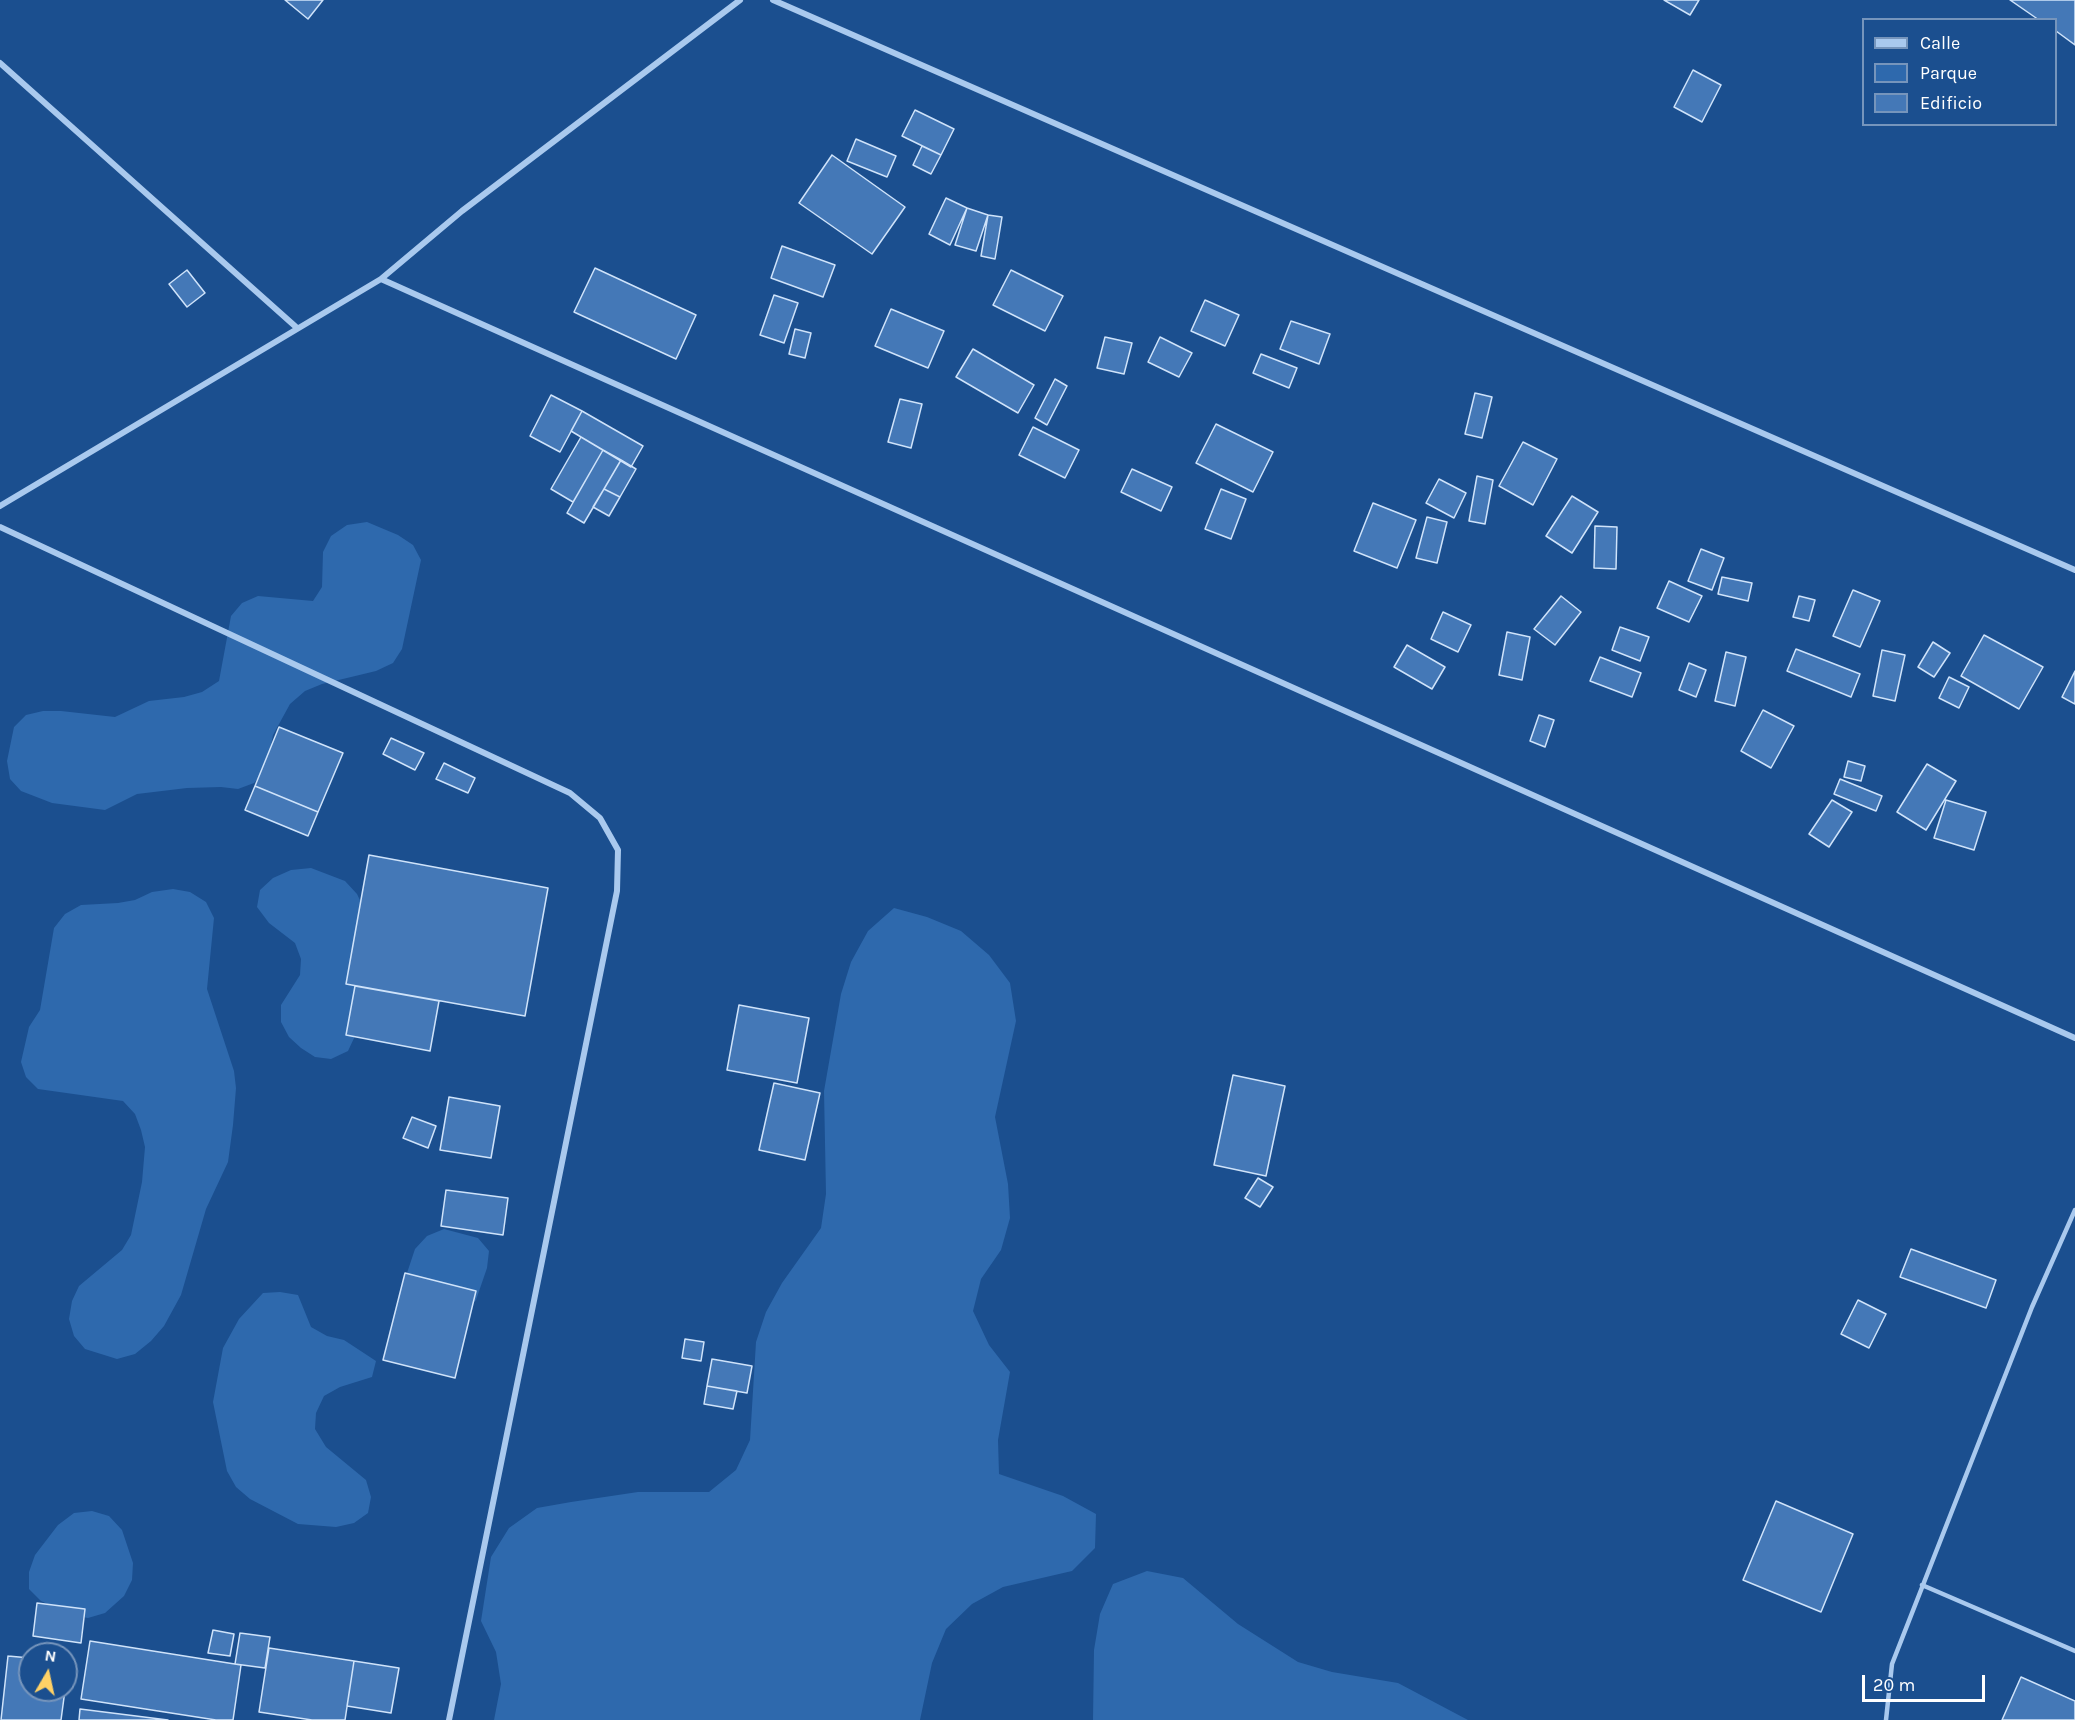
<!DOCTYPE html>
<html>
<head>
<meta charset="utf-8">
<style>
	body { margin:0 }
	#map { position:relative; width:2075px; height:1720px; overflow:hidden; background:#1b4f8f; font-family:Karla,sans-serif }
	canvas { display:block }
	.legend { position:absolute; left:1862px; top:18px; width:195px; height:108px; box-sizing:border-box; background:#1b4f8f; border:2px solid #7695bc; margin:0; padding:8px 10px; list-style:none; font-size:18px; color:#fff }
	.legend li { display:flex; align-items:center; gap:12px; height:30px }
	.legend b { width:30px; border:2px solid #7695bc }
	.north { position:absolute; left:18px; top:1642px; width:60px; height:60px; box-sizing:border-box; background:#1b4f8f; border:2px solid #7695bc; border-radius:50%; rotate:9deg; font-size:16px; font-weight:700; line-height:24px; text-align:center; color:#fff }
	.north::after { content:''; display:block; margin:auto; width:21px; height:27px; background:#ffd166; clip-path:polygon(50% 0,100% 100%,50% 72%,0 100%) }
	.scale { position:absolute; left:1862px; top:1675px; width:123px; height:27px; box-sizing:border-box; border:3px solid #fff; border-top:0; padding-left:8px; font-size:18px; line-height:21px; white-space:nowrap; color:#fff; -webkit-text-stroke:4px #1b4f8f; paint-order:stroke }
</style>
</head>
<body>
<div id="map">
<canvas width="2075" height="1720"></canvas>
<ul class="legend">
<li><b style="height:8px;background:#a9c9ee"></b>Calle</li>
<li><b style="height:16px;background:#2e69ad"></b>Parque</li>
<li><b style="height:16px;background:#4478b7"></b>Edificio</li>
</ul>
<div class="north">N</div>
<div class="scale">20 m</div>
</div>
<script>
const ctx = document.querySelector('canvas').getContext('2d');
ctx.lineJoin = 'round';
function fillPath(path, color) {
  ctx.fillStyle = color;
  ctx.fill(path, 'evenodd');
}
function toPath(rows) {
  const path = new Path2D();
  for (const r of rows) {
    path.moveTo(r[0], r[1]);
    for (let i = 2; i < r.length; i += 2) path.lineTo(r[i], r[i + 1]);
  }
  return path;
}
function trace(path, color, width, dash) {
  ctx.strokeStyle = color;
  ctx.lineWidth = width;
  ctx.lineCap = dash ? 'butt' : 'round';
  ctx.setLineDash(dash || []);
  ctx.stroke(path);
}
const green = toPath([
	[367,522,398,535,413,545,421,560,402,649,393,663,376,671,322,684,305,691,290,704,273,735,266,770,254,783,238,789,221,787,187,788,137,794,105,810,52,803,21,791,10,779,7,761,14,727,26,715,43,711,61,711,115,717,149,701,184,697,202,692,219,681,231,616,242,603,258,596,313,601,322,587,323,552,331,536,347,525],
	[311,868,345,881,357,894,365,911,355,978,359,995,355,1036,348,1051,331,1059,315,1057,301,1048,289,1037,281,1022,281,1005,300,975,301,959,295,943,269,923,257,907,260,890,273,878,291,870],
	[173,889,190,892,206,902,214,918,207,989,234,1071,236,1088,233,1125,228,1162,206,1209,181,1295,164,1326,151,1341,135,1354,117,1359,85,1349,74,1336,69,1319,72,1301,79,1286,122,1250,131,1235,142,1182,145,1147,141,1130,135,1114,123,1101,38,1089,26,1077,21,1062,29,1027,40,1010,54,928,65,914,81,905,118,903,135,900,152,892],
	[894,908,927,917,961,931,989,955,1010,983,1016,1021,995,1117,1008,1184,1010,1218,1001,1250,981,1279,973,1311,989,1345,1010,1372,998,1440,999,1474,1063,1496,1096,1514,1095,1548,1072,1571,1003,1587,972,1604,946,1629,932,1663,920,1720,494,1720,501,1684,496,1652,481,1621,491,1557,509,1528,537,1508,571,1502,638,1492,709,1492,736,1470,750,1440,756,1342,766,1312,782,1283,821,1228,826,1194,824,1091,841,994,851,962,868,931],
	[444,1229,478,1238,489,1251,487,1268,476,1300,464,1312,404,1282,415,1249,427,1236],
	[280,1292,298,1295,311,1327,327,1336,344,1340,376,1361,372,1377,340,1387,324,1396,316,1413,315,1429,326,1447,366,1480,371,1497,368,1513,354,1523,336,1527,298,1524,250,1499,236,1487,227,1471,213,1402,223,1348,239,1319,263,1293],
	[92,1511,109,1516,122,1530,133,1563,132,1580,124,1596,105,1613,88,1618,71,1615,41,1601,29,1589,29,1572,35,1555,58,1525,74,1513],
	[1147,1571,1183,1578,1238,1624,1298,1662,1332,1672,1398,1683,1468,1720,1093,1720,1094,1650,1100,1614,1113,1584]
]);
const building = toPath([
	[285,0,323,0,308,19,285,0],
	[1664,0,1699,0,1690,15,1664,0],
	[2010,0,2075,0,2075,45,2056,31,2056,20,2039,20,2010,0],
	[1693,70,1721,85,1702,122,1674,107,1693,70],
	[915,110,954,129,941,155,902,136,915,110],
	[856,139,896,156,887,177,847,161,856,139],
	[922,146,941,155,931,174,913,165,922,146],
	[832,155,905,207,872,254,799,203,832,155],
	[946,198,967,208,950,245,929,234,946,198],
	[967,208,988,215,976,251,955,245,967,208],
	[988,215,1002,217,995,259,981,256,988,215],
	[782,246,835,265,823,297,771,278,782,246],
	[595,268,696,315,676,359,574,312,595,268],
	[187,270,205,293,187,307,169,284,187,270],
	[1011,270,1063,296,1045,331,993,305,1011,270],
	[774,295,798,303,784,343,760,335,774,295],
	[1205,300,1239,315,1225,346,1191,331,1205,300],
	[891,309,944,331,928,368,875,346,891,309],
	[1291,321,1330,334,1319,364,1280,349,1291,321],
	[795,329,811,333,805,358,789,354,795,329],
	[1105,337,1132,343,1124,374,1097,368,1105,337],
	[1160,337,1192,353,1179,377,1148,362,1160,337],
	[973,349,1034,385,1018,413,956,377,973,349],
	[1261,354,1297,368,1289,388,1253,373,1261,354],
	[1055,379,1067,386,1047,425,1035,418,1055,379],
	[1475,393,1492,397,1482,438,1465,434,1475,393],
	[551,395,582,411,560,452,530,436,551,395],
	[900,399,922,404,911,448,888,442,900,399],
	[582,411,643,446,631,467,571,431,582,411],
	[1216,424,1273,452,1253,492,1196,463,1216,424],
	[1033,427,1079,450,1065,478,1019,455,1033,427],
	[581,437,603,450,573,502,551,489,581,437],
	[1523,442,1557,459,1533,505,1499,486,1523,442],
	[603,450,621,460,584,523,567,513,603,450],
	[621,460,636,469,620,497,604,489,621,460],
	[1132,469,1172,487,1161,511,1121,492,1132,469],
	[1477,476,1493,480,1485,524,1469,521,1477,476],
	[1439,479,1466,493,1454,518,1426,503,1439,479],
	[604,489,620,497,609,516,593,507,604,489],
	[1221,489,1246,499,1231,539,1205,529,1221,489],
	[1572,496,1598,512,1572,553,1546,536,1572,496],
	[1373,503,1416,520,1397,568,1354,551,1373,503],
	[1427,517,1447,522,1437,563,1416,558,1427,517],
	[1595,526,1617,527,1616,569,1594,568,1595,526],
	[1701,549,1724,558,1712,590,1688,581,1701,549],
	[1722,577,1752,583,1748,601,1718,594,1722,577],
	[1669,581,1702,596,1689,622,1657,608,1669,581],
	[1853,590,1880,601,1860,647,1833,636,1853,590],
	[1561,596,1581,612,1555,645,1534,629,1561,596],
	[1799,596,1815,600,1809,621,1793,617,1799,596],
	[1443,612,1471,625,1458,652,1431,639,1443,612],
	[1620,627,1649,637,1640,661,1612,650,1620,627],
	[1507,632,1530,637,1522,680,1499,675,1507,632],
	[1984,635,2043,667,2019,709,1961,676,1984,635],
	[1933,642,1950,653,1934,677,1918,667,1933,642],
	[1407,645,1445,667,1432,689,1394,667,1407,645],
	[1796,649,1860,674,1851,697,1787,671,1796,649],
	[1882,650,1905,655,1895,701,1873,696,1882,650],
	[1726,652,1746,657,1735,706,1715,701,1726,652],
	[1600,657,1641,673,1632,697,1590,681,1600,657],
	[1689,663,1706,670,1696,697,1679,690,1689,663],
	[2075,671,2075,704,2062,697,2075,671],
	[1949,677,1969,687,1959,708,1939,698,1949,677],
	[1763,710,1794,726,1771,768,1741,751,1763,710],
	[1539,715,1554,720,1545,747,1530,741,1539,715],
	[279,727,343,753,318,812,255,786,279,727],
	[391,738,424,753,415,770,383,754,391,738],
	[1848,761,1865,766,1861,781,1844,777,1848,761],
	[444,763,475,778,468,793,436,779,444,763],
	[1927,764,1956,781,1926,830,1897,812,1927,764],
	[1840,779,1882,796,1876,811,1834,794,1840,779],
	[255,786,318,812,308,836,245,810,255,786],
	[1832,800,1852,812,1829,847,1809,834,1832,800],
	[1946,800,1986,812,1974,850,1934,838,1946,800],
	[369,855,548,888,525,1016,346,984,369,855],
	[355,986,439,1001,430,1051,346,1035,355,986],
	[739,1005,809,1018,797,1083,727,1070,739,1005],
	[1233,1075,1285,1086,1266,1176,1214,1165,1233,1075],
	[774,1083,820,1093,805,1160,759,1150,774,1083],
	[449,1097,500,1106,491,1158,440,1150,449,1097],
	[412,1117,436,1126,428,1148,403,1138,412,1117],
	[1258,1178,1273,1187,1260,1207,1245,1198,1258,1178],
	[446,1190,508,1198,503,1235,441,1226,446,1190],
	[1911,1249,1996,1280,1986,1308,1900,1277,1911,1249],
	[405,1273,476,1291,455,1378,383,1360,405,1273],
	[1858,1300,1886,1314,1869,1348,1841,1334,1858,1300],
	[685,1339,704,1342,701,1361,682,1358,685,1339],
	[712,1359,752,1366,747,1393,707,1386,712,1359],
	[707,1386,737,1391,733,1409,704,1404,707,1386],
	[1776,1501,1853,1534,1821,1612,1743,1580,1776,1501],
	[37,1603,85,1609,81,1643,33,1636,37,1603],
	[213,1630,234,1634,230,1656,208,1653,213,1630],
	[240,1633,270,1637,265,1668,235,1664,240,1633],
	[90,1641,241,1665,233,1720,216,1720,81,1699,90,1641],
	[269,1648,354,1661,345,1720,312,1720,259,1712,269,1648],
	[8,1656,30,1658,30,1690,65,1690,61,1720,1,1720,8,1656],
	[354,1661,399,1668,391,1713,347,1706,354,1661],
	[2021,1677,2075,1701,2075,1720,2002,1720,2021,1677],
	[80,1709,168,1720,79,1720,80,1709]
]);
const service = toPath([
	[1922,1585,2075,1651],
	[1886,1720,1892,1664,2032,1307,2075,1210]
]);
const minor = toPath([
	[773,0,2075,570],
	[0,63,296,327],
	[381,279,2075,1038],
	[0,506,381,279,462,211,740,0],
	[0,527,570,793,600,818,618,850,617,891,449,1720]
]);
fillPath(green, '#2e69ad');
fillPath(building, '#4478b7');
trace(building, '#cfe3fa', 1.5);
trace(service, '#a9c9ee', 4.5);
trace(minor, '#a9c9ee', 6);
</script>
</body>
</html>
